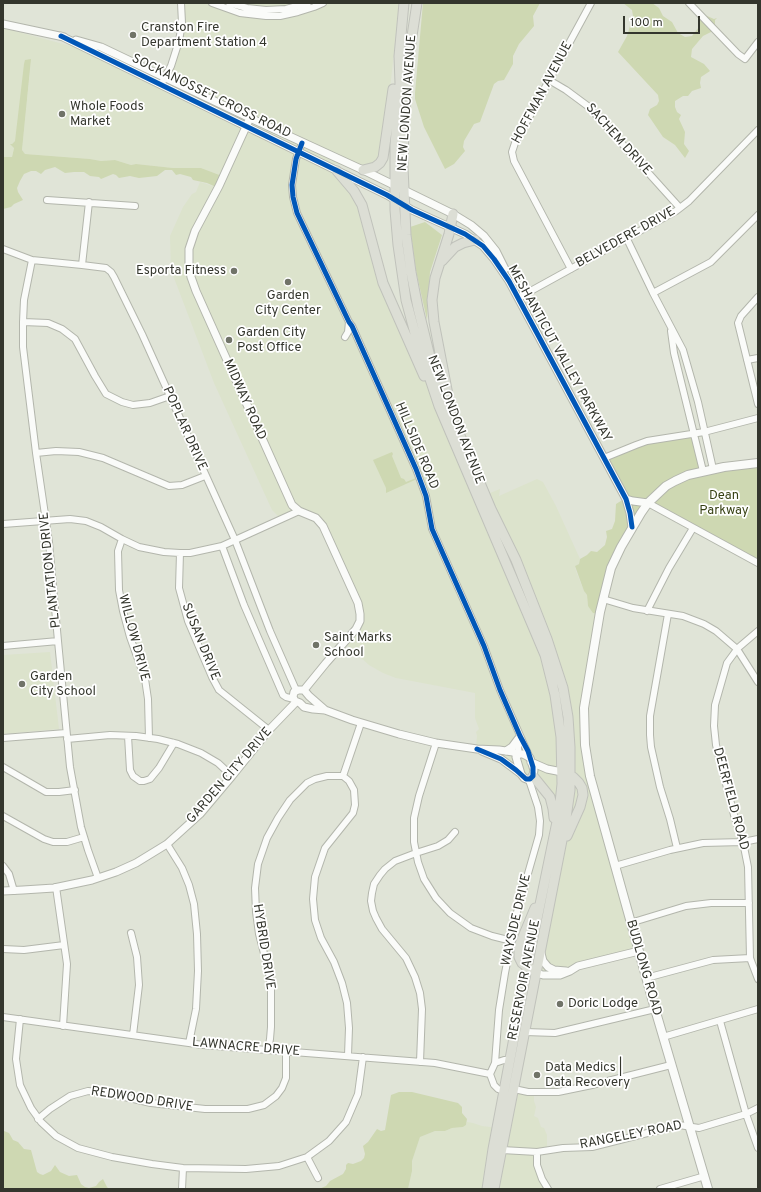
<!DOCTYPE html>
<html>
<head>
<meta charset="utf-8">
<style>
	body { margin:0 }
	#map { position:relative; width:761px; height:1192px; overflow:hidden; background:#e0e4d7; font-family:Overpass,sans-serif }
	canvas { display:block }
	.frame { position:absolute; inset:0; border:4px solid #34362d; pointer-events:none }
	.scale { position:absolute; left:623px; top:16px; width:77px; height:18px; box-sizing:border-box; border:2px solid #34362d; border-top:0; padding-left:5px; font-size:12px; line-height:14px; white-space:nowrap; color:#34362d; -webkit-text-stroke:3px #fff; paint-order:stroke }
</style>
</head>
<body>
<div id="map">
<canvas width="761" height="1192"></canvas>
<div class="frame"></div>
<div class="scale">100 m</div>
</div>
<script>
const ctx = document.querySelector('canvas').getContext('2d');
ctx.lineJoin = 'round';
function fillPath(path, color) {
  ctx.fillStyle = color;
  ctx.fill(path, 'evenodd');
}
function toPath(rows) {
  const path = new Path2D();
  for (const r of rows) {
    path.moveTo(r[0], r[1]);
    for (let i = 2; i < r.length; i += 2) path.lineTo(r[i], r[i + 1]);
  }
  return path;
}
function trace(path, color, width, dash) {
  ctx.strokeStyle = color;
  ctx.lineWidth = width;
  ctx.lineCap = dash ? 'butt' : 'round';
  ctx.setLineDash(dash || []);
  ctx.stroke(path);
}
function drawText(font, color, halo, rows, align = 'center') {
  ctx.font = font + ' Overpass,sans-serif';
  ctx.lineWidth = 3.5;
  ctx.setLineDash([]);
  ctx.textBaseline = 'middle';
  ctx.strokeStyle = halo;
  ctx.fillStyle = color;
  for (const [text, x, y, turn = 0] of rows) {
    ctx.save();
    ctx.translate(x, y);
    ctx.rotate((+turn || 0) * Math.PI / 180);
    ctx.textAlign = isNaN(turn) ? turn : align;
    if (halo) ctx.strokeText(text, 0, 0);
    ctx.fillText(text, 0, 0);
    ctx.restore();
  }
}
const built = toPath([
	[180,3,399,3,389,99,378,166,350,167,337,164,331,164,353,189,370,240,421,371,445,422,485,495,500,489,499,496,537,479,543,482,556,506,580,559,579,564,575,566,576,571,584,591,587,595,588,606,599,614,584,738,638,952,569,973,544,975,518,956,536,906,556,821,544,788,476,747,477,736,476,732,479,729,475,718,475,693,396,678,383,673,369,665,347,645,345,643,358,622,354,596,316,518,292,506,290,512,280,518,272,510,214,383,171,270,170,236,183,207,192,194,196,192,200,182,216,187,222,176,201,168,173,168,136,164,131,165,115,160,101,161,90,159,25,154,22,150,31,60,15,141,12,144,14,147,12,157,3,157,3,28,82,49,162,83,175,55,179,26],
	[50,652,59,729,3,734,3,655],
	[506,1090,512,1091,534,1090,534,1101,536,1107,534,1116,538,1118,541,1127,544,1128,547,1135,547,1148,534,1149,548,1189,408,1189,412,1171,412,1161,420,1137,435,1131,445,1131,452,1128,463,1127,466,1125,467,1122,473,1123,482,1126,498,1128]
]);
const green = toPath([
	[423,3,540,3,533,16,534,26,519,44,513,56,513,64,504,80,498,81,494,84,480,122,474,124,464,141,463,147,465,151,454,164,445,169,424,127,415,99,415,93],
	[623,3,652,3,659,8,663,16,672,22,678,33,685,37,692,36,699,27,700,13,714,19,717,18,715,20,715,30,703,36,692,49,691,57,704,64,710,71,701,77,700,83,701,88,692,91,688,96,683,96,675,101,675,107,677,112,681,115,679,119,685,132,684,144,689,151,685,158,675,145,663,137,648,115,650,109,657,105,659,101,658,95,618,52,627,36,633,16,632,10],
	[31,59,22,150,25,154,90,159,101,161,115,160,131,165,136,164,173,168,201,168,222,176,216,187,207,183,193,180,191,177,180,174,176,175,172,170,165,170,157,176,139,178,130,176,119,178,116,175,113,174,101,179,99,177,90,176,84,172,74,172,65,173,55,167,45,170,41,174,36,171,31,171,24,174,20,181,17,188,18,192,23,200,14,204,11,207,3,209,3,157,12,157,14,148,10,144,12,144,15,141,24,64,25,60],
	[425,222,442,235,430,272,427,320,416,271,410,227],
	[692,434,702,470,758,464,758,564,649,503,624,541,599,614,593,613,588,606,587,595,584,591,575,566,579,564,580,559,587,555,591,551,597,552,605,545,607,537,606,531,612,529,615,521,616,504,624,499,605,461,639,444],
	[392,452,393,454,392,456,401,478,404,479,406,482,416,478,417,479,386,493,386,488,373,460],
	[399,1092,412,1092,458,1103,462,1107,462,1113,467,1119,466,1125,463,1127,452,1128,445,1131,435,1131,420,1137,412,1161,412,1171,408,1189,313,1189,319,1189,326,1186,330,1181,343,1174,346,1169,346,1165,348,1163,353,1164,361,1161,364,1158,365,1154,363,1146,368,1142,377,1129,381,1131,385,1130,391,1095],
	[3,1128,4,1131,9,1133,13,1140,18,1142,24,1149,31,1150,37,1172,40,1174,43,1175,51,1171,55,1165,60,1172,69,1176,77,1175,81,1184,85,1187,89,1188,96,1186,99,1182,103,1179,107,1187,109,1189,3,1189]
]);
const minor = toPath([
	[212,3,240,13,266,16,280,16,298,12,314,7,323,3],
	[229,3,247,8,266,10,286,9,308,3],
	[689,3,738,54,745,59,758,42],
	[549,80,566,90,589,107,680,208],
	[163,81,171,66,179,41,182,23,181,3],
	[302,143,296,159,292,185,293,197,297,213,349,322,352,326,416,469,426,496,432,529,484,646,500,690,530,758],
	[47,200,135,206],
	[627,239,653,293,683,350,698,402,713,469],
	[3,249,32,260,82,265,106,268,111,272,114,277,142,334,235,540,270,631,296,690],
	[32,260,24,300,23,322,23,347,36,453,49,542,58,641,70,767,81,827,88,850,98,878],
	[82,265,89,202],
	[571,269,514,161,512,152,515,143,591,3],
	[653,293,711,262,758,215],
	[758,297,741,316,738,323,758,404],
	[518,298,676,211,689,201,758,130],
	[23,322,48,323,62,329,75,339,95,376,106,394,122,402,133,405,150,403,170,396],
	[671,331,674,353,703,471],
	[345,337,348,332,349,322],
	[747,360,758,358],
	[36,453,56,451,79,452,103,458,169,486,182,485,205,476],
	[604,458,636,445,647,441,704,432,758,418],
	[648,503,758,563],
	[3,524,70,519,86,521,101,527,122,539,139,547,164,552,180,553,190,553,222,546,299,511],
	[122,539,118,551,119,590,123,611,130,637,145,679,148,699,149,738],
	[222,546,244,605,283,695,286,697,294,699],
	[180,553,179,588,188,621,212,677,219,690,269,730],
	[603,599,633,608,683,616,704,624,716,631,737,649,758,682],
	[647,611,669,568,693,528],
	[668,614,650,716,650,735,651,747,660,787,670,819,677,848],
	[758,631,738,648,727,663,715,705,714,726,716,745,734,815,743,842,748,867,750,958,758,979],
	[3,646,58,641],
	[128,736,130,770,133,776,140,781,144,781,150,779,159,768,174,743],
	[3,738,66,733],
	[519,738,518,748,519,754],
	[67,739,110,735,136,736,158,739,178,744,201,753,218,763,232,776],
	[436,743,419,796,414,818,414,842,418,862,424,879,436,898,450,913,471,928,492,936,512,941],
	[3,767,46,792,59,792,75,790],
	[343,776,349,781,354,790,355,805,353,813,325,848,315,877,313,899,315,920,321,938,334,962,342,983,347,1003,349,1028,348,1055],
	[3,816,44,839,53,842,67,842,84,837],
	[167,844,182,868,189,885,194,904,197,934,198,971,196,1009,189,1043],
	[3,866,9,874,14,891],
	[615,866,670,850,703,843,743,842,758,839],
	[56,887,67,964,63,1026],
	[630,923,686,906,711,903,749,903],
	[131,933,137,957,139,985,133,1035],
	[3,949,24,950,64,945],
	[646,978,713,960,750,958],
	[3,1017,203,1045,435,1063,490,1074],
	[20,1019,16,1059,20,1085,31,1108,41,1122,56,1136,78,1148,112,1157,152,1164,183,1168,246,1169,279,1166,307,1157,329,1141,346,1122,358,1094,363,1057],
	[720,1021,746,1114,758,1148],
	[525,1032,555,1033,655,1009],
	[663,1037,758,1009],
	[268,1050,270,1039,271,1027,271,987,269,973,259,934,256,912,255,888,258,864,267,838,278,818,290,800,307,783,315,779,327,776,343,776,361,723],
	[420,1062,422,1009,420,993,415,977,406,958,382,929,376,918,373,911,371,901,372,893,374,884,380,875,385,869,395,861,416,853,438,846,448,840,455,832],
	[495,1063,499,1010,505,973,517,912,539,835,540,821,538,807,529,780],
	[514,1089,528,1092,558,1092,592,1085,671,1065],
	[504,1091,498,1089,494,1085,490,1074,495,1063,504,1060,510,1060],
	[38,1119,50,1109,70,1096,88,1091,107,1093,151,1103,205,1109,248,1109,264,1105,276,1096,282,1088,286,1078,286,1052],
	[502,1150,537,1152,563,1148,592,1147,679,1125,699,1128,746,1114,758,1108],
	[537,1152,537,1165,542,1179,548,1189],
	[307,1157,318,1178],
	[182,1189,183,1168],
	[660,1189,705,1176]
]);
const tertiary = toPath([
	[3,24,64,37],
	[61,36,387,195,412,210,465,234,483,246,494,259,509,281,626,499,630,513,632,527],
	[76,40,101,47,250,118,363,170,453,214,471,225,484,236,496,251,505,269],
	[250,118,219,186,195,231,189,249,189,266,191,277,196,291,292,505,299,511,316,518,323,526,358,603,360,614,360,621,356,629,326,663,304,690],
	[626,499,633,501,648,503],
	[325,710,309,696,304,690,298,690,294,692,293,697,295,701,300,703,304,707,313,709,325,710,352,720,399,734,436,743,477,749,499,750,513,752,518,755],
	[482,751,501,759,521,774,524,778,529,780,533,776,534,770,530,758,527,756,523,754,519,754,516,757,521,774],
	[506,751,512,747,518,739],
	[531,762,547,769,562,772],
	[3,891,23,890,54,888,92,880,116,872,136,863,167,844,200,814,232,776,269,730,296,702],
	[541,953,543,961,548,967,554,970,566,971],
	[536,973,543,975,560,975,570,971,578,966,639,951]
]);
const secondary = toPath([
	[708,1189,655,1009,590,776,585,745,584,708,600,612,611,568,621,547,641,513,648,503,666,486,675,481,688,475,724,467,758,463]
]);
const primary = toPath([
	[404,3,399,56,400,83,395,145,395,210,398,245,406,300,416,337,439,406,534,629,545,655,555,695,561,737,562,784,559,812,530,953,493,1149,487,1189],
	[417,3,410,49,404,123,403,167,406,235,411,272,418,308,431,361,445,400,491,509,516,560,547,639,563,688,568,717,570,747,570,790,565,825,494,1189],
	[363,170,375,167,380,163,383,158,393,89],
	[337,171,354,191,362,205,383,283,424,376],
	[442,261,455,247,463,243,475,240],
	[449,400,434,322,432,300,435,278,449,234,453,214],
	[567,773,573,777,579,783,582,788,583,795,580,807,567,836],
	[533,776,550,797,553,809,554,818],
	[532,970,522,963,519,957,519,952,520,944,535,908]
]);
const cycleway = toPath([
	[61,36,387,195,412,210,465,234,483,246,494,259,509,281,626,499,630,513,632,527],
	[302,143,296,159,292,185,293,197,297,213,349,322,352,326,416,469,426,496,432,529,484,646,500,690,520,736,528,751,533,767,533,776,530,779,526,779,516,770,501,759,477,749]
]);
const markers = [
	[133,35,4,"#707368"],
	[62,114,4,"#707368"],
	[234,271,4,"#707368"],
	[288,282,4,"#707368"],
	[229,340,4,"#707368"],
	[316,645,4,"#707368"],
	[22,684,4,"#707368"],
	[560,1004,4,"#707368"],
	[537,1075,4,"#707368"]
];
const poiNames = [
	["Cranston Fire",141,28],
	["Department Station 4",141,43],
	["Whole Foods",70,107],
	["Market",70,122],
	["Esporta Fitness",226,271,"right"],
	["Garden",288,296,"center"],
	["City Center",288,311,"center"],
	["Garden City",237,333],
	["Post Office",237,348],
	["Saint Marks",324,638],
	["School",324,653],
	["Garden",30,677],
	["City School",30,692],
	["Doric Lodge",568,1004],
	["Data Medics |",545,1068],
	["Data Recovery",545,1083]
];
const streetNames = [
	["HOFFMAN AVENUE",543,93,-62],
	["SOCKANOSSET CROSS ROAD",211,97,26],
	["NEW LONDON AVENUE",408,103,-86],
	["SACHEM DRIVE",618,140,48],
	["BELVEDERE DRIVE",626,238,-29],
	["MESHANTICUT VALLEY PARKWAY",559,354,61],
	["MIDWAY ROAD",244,400,66],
	["NEW LONDON AVENUE",455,420,69],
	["POPLAR DRIVE",184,429,66],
	["HILLSIDE ROAD",416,446,67],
	["PLANTATION DRIVE",51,570,-96],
	["WILLOW DRIVE",133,638,75],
	["SUSAN DRIVE",200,642,68],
	["GARDEN CITY DRIVE",230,776,-49],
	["DEERFIELD ROAD",730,799,75],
	["WAYSIDE DRIVE",517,920,-77],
	["HYBRID DRIVE",263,947,81],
	["BUDLONG ROAD",643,968,74],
	["RESERVOIR AVENUE",525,980,-79],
	["LAWNACRE DRIVE",246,1048,5],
	["REDWOOD DRIVE",142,1100,9],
	["RANGELEY ROAD",631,1136,-11]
];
const parkNames = [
	["Dean",724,496],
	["Parkway",724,511]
];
fillPath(built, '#dce3cc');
fillPath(green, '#ced8b2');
trace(minor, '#b3b6ac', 8);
trace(tertiary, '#b3b6ac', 9);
trace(secondary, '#b3b6ac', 10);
trace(primary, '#c0c2bb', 11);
trace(minor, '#fafbf9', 6);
trace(tertiary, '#fafbf9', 7);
trace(secondary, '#fafbf9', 8);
trace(primary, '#dcded5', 9);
trace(cycleway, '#0057b8', 5);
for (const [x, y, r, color] of markers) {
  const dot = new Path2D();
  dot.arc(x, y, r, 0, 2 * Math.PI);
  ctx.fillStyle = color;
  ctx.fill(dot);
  trace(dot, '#fff', 1.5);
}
drawText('13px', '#34362d', '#fff', poiNames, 'left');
drawText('13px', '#34362d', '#fff', streetNames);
drawText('13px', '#374113', '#fff', parkNames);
</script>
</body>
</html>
